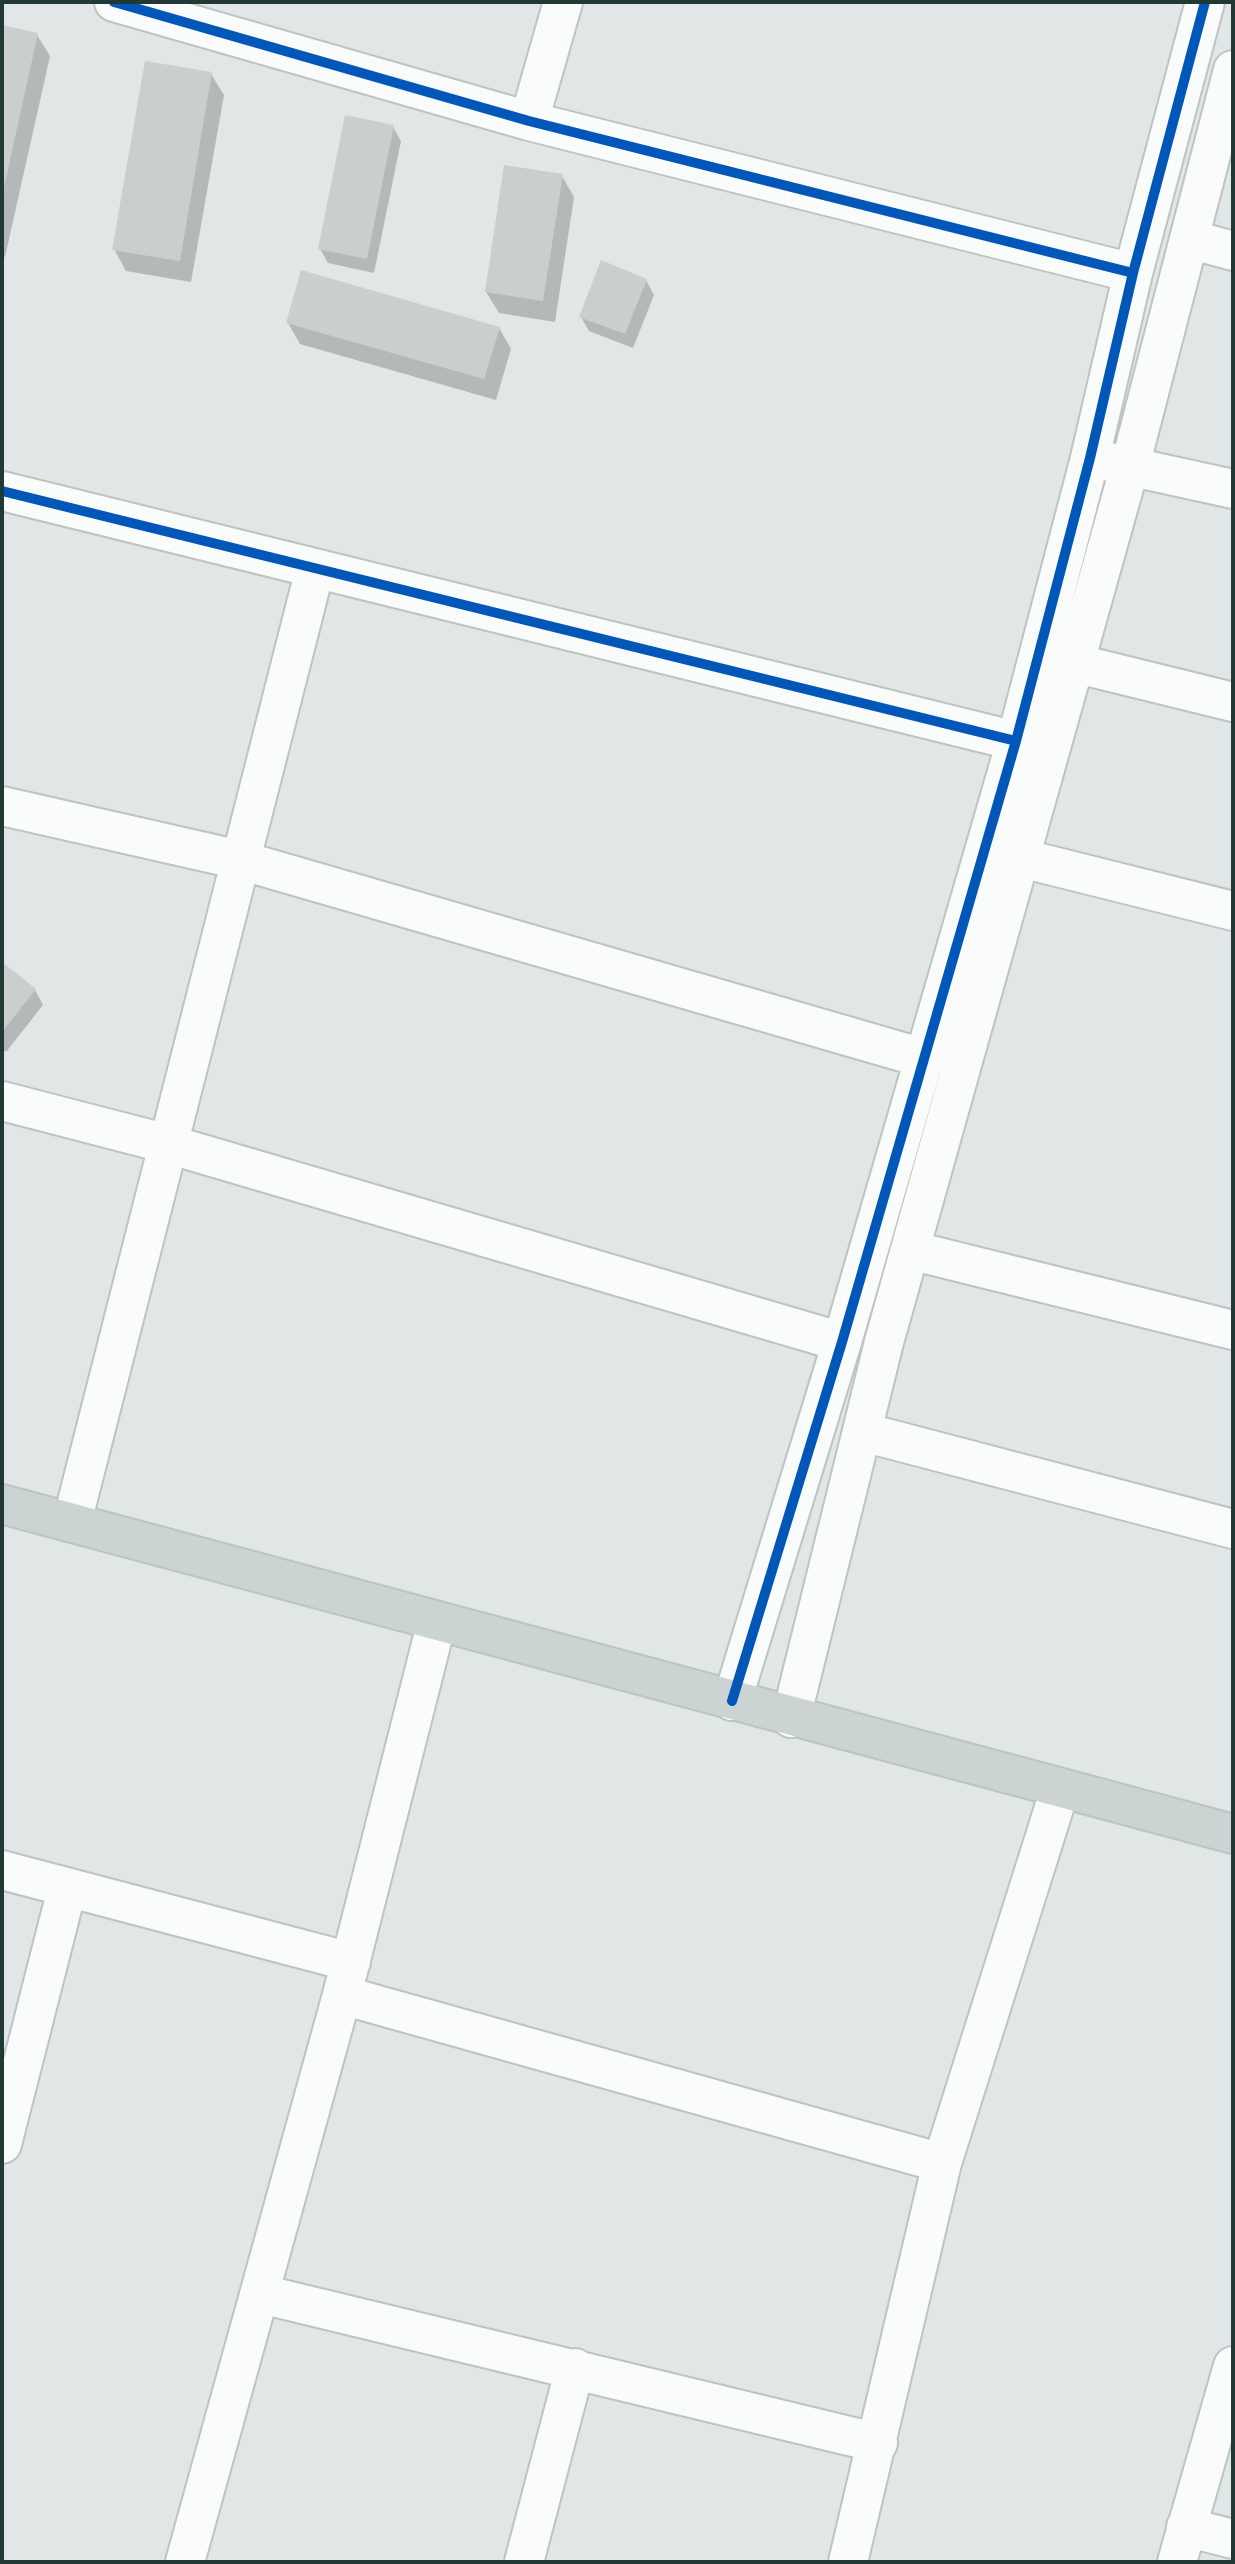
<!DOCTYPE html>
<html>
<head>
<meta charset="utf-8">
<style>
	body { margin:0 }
	#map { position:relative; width:1235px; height:2564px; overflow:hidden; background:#e1e6e6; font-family:"Golos Text",sans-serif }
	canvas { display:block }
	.frame { position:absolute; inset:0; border:4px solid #213837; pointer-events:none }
</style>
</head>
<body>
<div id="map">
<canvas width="1235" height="2564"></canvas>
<div class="frame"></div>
</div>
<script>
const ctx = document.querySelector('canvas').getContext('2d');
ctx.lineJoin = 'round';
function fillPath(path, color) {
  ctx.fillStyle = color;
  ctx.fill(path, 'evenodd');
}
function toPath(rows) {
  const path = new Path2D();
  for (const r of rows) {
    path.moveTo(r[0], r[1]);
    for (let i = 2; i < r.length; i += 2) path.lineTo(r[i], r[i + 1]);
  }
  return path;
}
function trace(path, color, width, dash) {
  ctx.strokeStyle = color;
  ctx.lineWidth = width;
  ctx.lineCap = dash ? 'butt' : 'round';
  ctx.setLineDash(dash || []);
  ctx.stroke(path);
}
const shadow = toPath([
	[2,27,37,35,50,56,5,257,2,256],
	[211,74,224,95,191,282,126,271,114,249],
	[393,127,401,141,374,273,328,263,320,249],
	[562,176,574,197,555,322,499,313,486,292],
	[646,280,654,295,633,348,589,331,581,317],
	[288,323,499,328,511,349,496,400,300,344],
	[2,964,35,990,43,1005,6,1052,2,1049]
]);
const building = toPath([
	[2,25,38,33,3,192,2,192],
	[145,61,212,72,180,261,112,250],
	[345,115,394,125,367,259,318,249],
	[504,165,563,174,543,301,485,292],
	[601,260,647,279,625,334,579,317],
	[301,270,500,327,484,379,286,323],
	[2,962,36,989,2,1032]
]);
const minor = toPath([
	[114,2,529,121,1133,273],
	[529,121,563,2],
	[1189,239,1233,251],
	[1105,461,1233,489],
	[2,491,1016,741],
	[1074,663,1233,702],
	[2,806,240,860,923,1058],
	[1021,858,1233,911],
	[2,1101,168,1144,842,1342],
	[910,1250,1233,1330],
	[863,1432,1233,1529],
	[72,1522,315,569],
	[732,1701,842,1342,1016,741,1090,458,1133,273,1205,2],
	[791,1718,884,1342,1130,466,1233,70],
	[2,1870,351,1962],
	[342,1995,942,2163],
	[2,2144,67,1889],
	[261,2294,878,2443],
	[1186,2527,1233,2539],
	[185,2562,342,1995,437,1621],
	[524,2562,575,2368],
	[848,2562,942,2163,1060,1789],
	[1177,2562,1233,2366]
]);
const major = toPath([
	[2,1504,1233,1834]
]);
const cycleway = toPath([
	[114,2,529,121,1133,273],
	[2,491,1016,741],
	[732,1701,842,1342,1016,741,1090,458,1133,273,1205,2]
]);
fillPath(shadow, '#0003');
fillPath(building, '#cacfce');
trace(minor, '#bec3c3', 42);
trace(major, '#bcc3c3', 42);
trace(minor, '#fafbfb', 38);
trace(major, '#ccd3d3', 38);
trace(cycleway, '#0057b8', 10);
</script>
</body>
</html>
